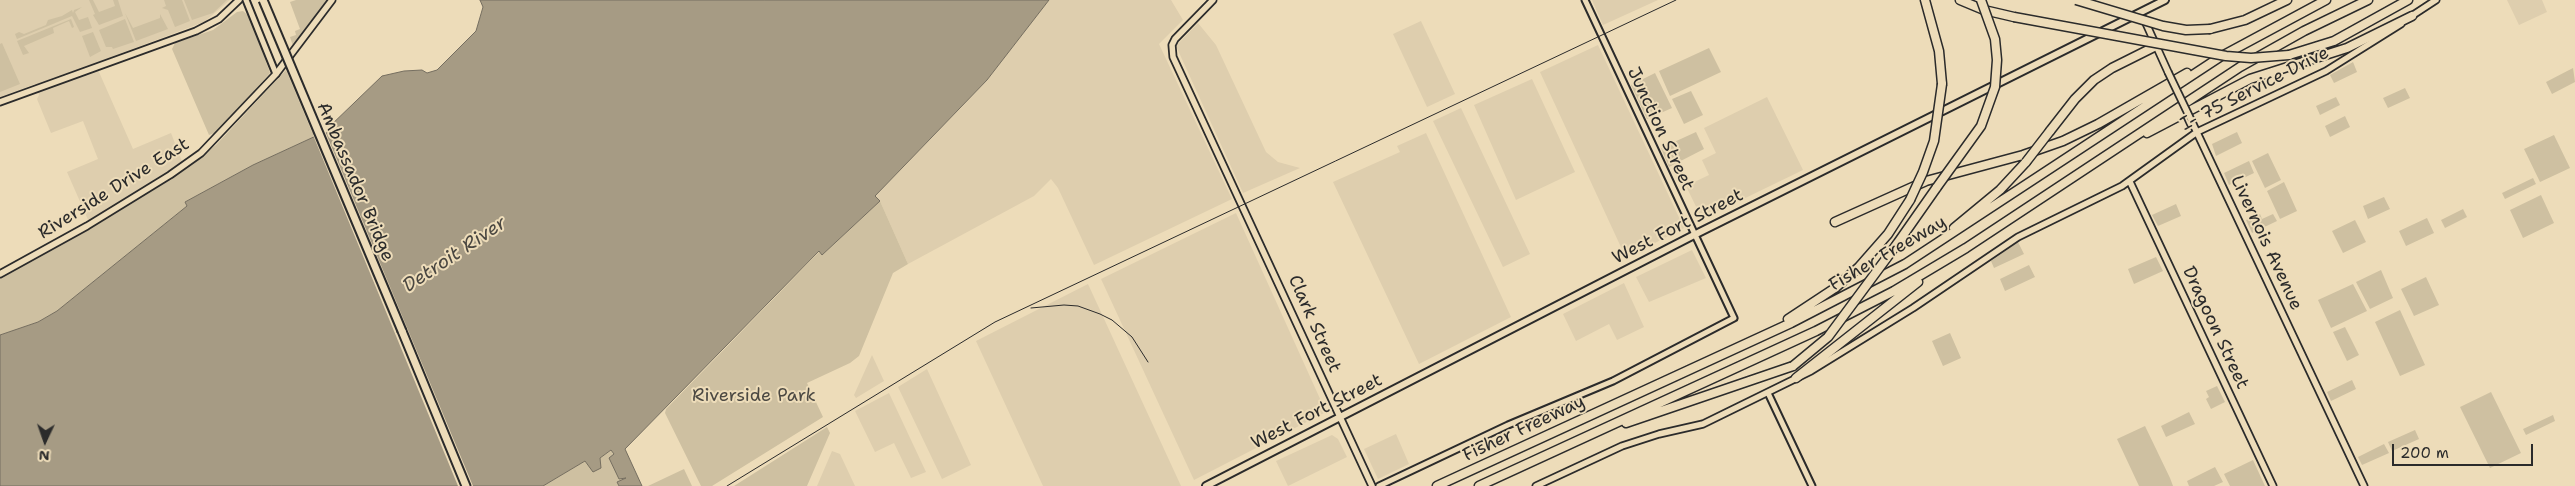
<!DOCTYPE html>
<html>
<head>
<meta charset="utf-8">
<style>
	body { margin:0 }
	#map { position:relative; width:2575px; height:486px; overflow:hidden; background:#eddcb9; font-family:"Shantell Sans",sans-serif }
	canvas { display:block }
	.north { position:absolute; left:20px; top:416px; width:50px; height:50px; -webkit-text-stroke:4px #eddcb9; paint-order:stroke; rotate:183deg; font-size:14px; font-weight:700; line-height:20px; text-align:center; color:#2b2b2b }
	.north::after { content:''; display:block; margin:auto; width:18px; height:22px; background:#2b2b2b; clip-path:polygon(50% 0,100% 100%,50% 72%,0 100%) }
	.scale { position:absolute; left:2392px; top:444px; width:141px; height:22px; box-sizing:border-box; border:2px solid #2b2b2b; border-top:0; padding-left:6px; font-size:15px; line-height:18px; white-space:nowrap; color:#2b2b2b; -webkit-text-stroke:4px #eddcb9; paint-order:stroke }
</style>
</head>
<body>
<div id="map">
<canvas width="2575" height="486"></canvas>
<div class="north">N</div>
<div class="scale">200 m</div>
</div>
<script>
const ctx = document.querySelector('canvas').getContext('2d');
ctx.lineJoin = 'round';
function fillPath(path, color) {
  ctx.fillStyle = color;
  ctx.fill(path, 'evenodd');
}
function toPath(rows) {
  const path = new Path2D();
  for (const r of rows) {
    path.moveTo(r[0], r[1]);
    for (let i = 2; i < r.length; i += 2) path.lineTo(r[i], r[i + 1]);
  }
  return path;
}
function trace(path, color, width, dash) {
  ctx.strokeStyle = color;
  ctx.lineWidth = width;
  ctx.lineCap = dash ? 'butt' : 'round';
  ctx.setLineDash(dash || []);
  ctx.stroke(path);
}
function drawText(font, color, halo, rows, align = 'center') {
  ctx.font = font + ' "Shantell Sans",sans-serif';
  ctx.lineWidth = 4;
  ctx.setLineDash([]);
  ctx.textBaseline = 'middle';
  ctx.strokeStyle = halo;
  ctx.fillStyle = color;
  for (const [text, x, y, turn = 0] of rows) {
    ctx.save();
    ctx.translate(x, y);
    ctx.rotate((+turn || 0) * Math.PI / 180);
    ctx.textAlign = isNaN(turn) ? turn : align;
    if (halo) ctx.strokeText(text, 0, 0);
    ctx.fillText(text, 0, 0);
    ctx.restore();
  }
}
const built = toPath([
	[0,0,230,0,204,22,95,63,133,149,171,133,183,164,89,222,67,172,98,159,83,121,51,133,37,99,39,95,35,84,0,97],
	[1049,0,1171,0,1183,20,1159,44,1232,199,1094,265,1058,188,1051,179,1034,196,908,264,880,201,875,196,987,80],
	[1592,0,1658,0,1603,25],
	[2507,0,2542,0,2547,12,2519,25],
	[1421,21,1455,94,1427,107,1393,34],
	[1198,23,1216,45,1266,152,1278,162,1300,168,1243,193,1176,46],
	[1598,45,1684,228,1626,258,1540,72],
	[1532,79,1575,172,1516,200,1474,105],
	[1767,97,1803,170,1702,219,1686,186,1709,175,1702,160,1716,153,1704,128],
	[1461,108,1530,254,1503,267,1433,121],
	[1426,133,1511,317,1419,364,1333,182,1400,152,1397,146],
	[1236,213,1326,412,1194,480,1101,279],
	[1692,250,1706,278,1649,302,1636,277],
	[1624,283,1644,327,1617,340,1609,324,1576,341,1563,314],
	[1088,284,1181,486,1182,486,1043,486,976,341],
	[872,355,884,381,856,398,854,395],
	[927,369,971,465,942,479,898,387],
	[889,393,926,472,911,478,894,443,875,452,855,411],
	[1396,434,1409,464,1378,479,1364,449],
	[1332,435,1338,439,1347,457,1288,486,1276,461],
	[832,451,840,454,855,486,817,486]
]);
const green = toPath([
	[89,0,93,0,99,12,115,6,113,0,118,0,123,16,99,25,93,15,95,14],
	[164,0,182,0,190,21,175,27,168,10,162,8,166,6],
	[184,0,227,0,213,13,192,20],
	[296,0,327,0,293,46,290,37,296,35,295,31,300,29,290,2],
	[82,7,75,12,79,20,88,17,92,28,80,32,72,16,17,39,15,34,19,32,24,34,46,25,48,20,62,16,72,10,73,13,74,10],
	[243,11,250,17,270,73,217,132,209,135,172,49,175,43,213,30,237,12],
	[125,13,133,28,160,18,160,14,168,29,136,41],
	[71,19,74,27,72,28,69,21,53,28,54,33,24,46,29,53,23,55,17,41],
	[125,19,134,42,113,49,112,47,106,47,99,30],
	[93,32,101,51,90,57,82,36],
	[2,43,20,84,0,92,0,44],
	[1709,48,1721,72,1670,96,1659,71],
	[2353,62,2357,72,2334,83,2330,75],
	[2573,68,2575,82,2552,94,2546,82],
	[286,70,312,132,318,135,253,165,185,202,187,206,57,311,38,322,0,335,0,276,81,233,181,171,216,145],
	[1655,73,1672,108,1647,119,1631,85],
	[2405,88,2410,98,2388,108,2383,98],
	[1691,91,1703,115,1684,124,1672,99],
	[2336,97,2340,105,2320,115,2316,106],
	[2345,116,2350,127,2330,137,2325,126],
	[1696,132,1704,149,1669,167,1661,148],
	[2237,132,2242,143,2216,156,2212,144],
	[2554,135,2570,168,2540,182,2524,149],
	[2268,153,2281,180,2265,188,2252,161],
	[2249,161,2254,173,2229,185,2224,173],
	[2533,178,2536,184,2505,199,2502,193],
	[2284,182,2297,211,2280,219,2267,191],
	[2541,195,2554,223,2523,238,2510,210],
	[2384,197,2390,209,2368,219,2363,206],
	[880,201,908,264,893,273,859,356,850,363,807,383,823,417,712,486,701,486,665,413,666,409,820,251,822,255],
	[2176,204,2181,216,2158,226,2152,215],
	[2463,209,2467,217,2445,228,2441,220],
	[2260,214,2262,219,2273,214,2277,221,2252,233,2246,220],
	[2427,218,2434,233,2406,246,2399,231],
	[2355,220,2366,242,2343,253,2332,231],
	[2018,242,2024,254,1994,268,1991,261],
	[2156,257,2163,271,2134,284,2128,269],
	[2029,265,2035,277,2005,291,2000,279],
	[2381,270,2393,298,2370,309,2356,282],
	[2426,277,2439,305,2414,316,2401,289],
	[2353,284,2367,311,2331,328,2318,300],
	[2400,310,2425,365,2400,376,2375,322],
	[2345,327,2359,355,2347,361,2333,332],
	[1950,333,1961,358,1943,366,1932,341],
	[2352,380,2356,389,2331,401,2327,392],
	[2217,386,2225,402,2211,409,2206,399,2209,397,2206,391],
	[2491,392,2521,453,2490,468,2460,407],
	[2189,412,2195,424,2166,437,2161,426],
	[2553,415,2555,421,2526,435,2523,429],
	[2145,426,2170,478,2173,486,2139,486,2117,439],
	[827,427,830,433,807,486,734,486],
	[2415,430,2419,439,2392,451,2388,442],
	[2384,444,2389,453,2362,465,2358,457],
	[612,450,619,479,626,476,626,478,617,482,619,486,543,486,585,461,593,471,600,463,600,458],
	[2253,460,2265,486,2230,486,2224,474],
	[2215,467,2223,482,2214,486,2189,486,2187,481],
	[684,469,692,486,648,486]
]);
const water = toPath([
	[480,0,1049,0,987,80,875,196,880,201,822,255,819,251,625,449,642,486,619,486,617,482,626,478,619,479,609,458,614,454,611,450,600,458,601,468,593,472,585,461,543,486,0,486,0,335,38,322,57,311,187,206,185,202,253,165,318,135,327,133,328,128,382,76,404,71,422,70,427,73,437,70,476,31,483,7,480,0]
]);
const pier = toPath([
	[325,131,473,486,458,486,313,135]
]);
const tertiary = toPath([
	[246,0,276,74],
	[1768,393,1812,486],
	[1379,486,1508,425,1613,381,1734,318,1585,0]
]);
const secondary = toPath([
	[1213,0,1175,39,1172,45,1173,57,1372,486],
	[2410,17,2436,0],
	[2144,19,2168,72],
	[0,102,196,31,219,19,239,0],
	[2192,122,2364,486],
	[2130,182,2273,486],
	[0,274,87,226,170,175,201,153,276,74,332,0],
	[1536,486,1622,446,1659,434,1703,424,1811,371,1913,308,2018,237,2122,186,2197,132,2326,71,2401,24]
]);
const primary = toPath([
	[1206,486,1694,235,2165,0]
]);
const trunk = toPath([
	[402,331,466,486]
]);
const motorway = toPath([
	[1925,0,1939,51,1942,84],
	[1960,0,1984,10,2014,17],
	[2210,29,2245,20,2287,0],
	[2289,55,2334,41,2408,0],
	[2050,131,2075,99,2094,80,2112,68,2156,46],
	[2147,133,2250,79,2347,48,2412,16],
	[1835,222,1926,181,2023,155,2063,141,2098,124,2187,73],
	[1954,228,2000,190,2026,162],
	[1897,244,1937,187],
	[1788,319,1835,288,1859,267,1888,234,1910,200],
	[1796,378,1918,282],
	[1626,423,1793,366],
	[1437,486,1791,323,1905,264,2220,57,2326,0],
	[1479,486,1816,331,1894,291,1966,248,2240,67,2304,31,2368,0]
]);
const rail = toPath([
	[1031,308,1064,305,1078,306,1100,314,1112,320,1132,337,1148,362],
	[727,486,995,322,1676,0]
]);
const secondaryBridge = toPath([
	[2168,72,2192,122]
]);
const trunkBridge = toPath([
	[263,0,402,331]
]);
const motorwayBridge = toPath([
	[2076,0,2163,26,2186,30,2210,29],
	[2014,17,2226,56,2251,58,2289,55],
	[2026,162,2050,131],
	[1937,187,1981,126,1995,87,1997,60,1995,39,1981,0],
	[1910,200,1923,172,1934,141,1942,84],
	[1793,366,1828,337,1897,244]
]);
const streetNames = [
	["I- 75 Service Drive",2255,89,-27],
	["Junction Street",1660,129,65],
	["Ambassador Bridge",355,182,67],
	["Riverside Drive East",114,189,-32],
	["West Fort Street",1678,227,-27],
	["Livernois Avenue",2266,243,65],
	["Fisher Freeway",1888,254,-30],
	["Clark Street",1314,324,66],
	["Dragoon Street",2215,328,65],
	["West Fort Street",1317,412,-27],
	["Fisher Freeway",1524,429,-25]
];
const parkNames = [
	["Riverside Park",754,396]
];
const waterNames = [
	["Detroit River",455,255,-34]
];
fillPath(built, '#deceae');
fillPath(green, '#cec0a1');
fillPath(water, '#a69b84');
trace(water, '#756e60', 1);
fillPath(pier, '#eddcb9');
trace(tertiary, '#2b2b2b', 9);
trace(secondary, '#2b2b2b', 9);
trace(primary, '#2b2b2b', 10);
trace(trunk, '#2b2b2b', 11);
trace(motorway, '#2b2b2b', 11);
trace(tertiary, '#eddcb9', 5);
trace(secondary, '#eddcb9', 5.5);
trace(primary, '#eddcb9', 6);
trace(trunk, '#eddcb9', 7);
trace(motorway, '#eddcb9', 8);
trace(rail, '#2b2b2b', 1);
trace(secondaryBridge, '#2b2b2b', 9, []);
trace(trunkBridge, '#2b2b2b', 11, []);
trace(motorwayBridge, '#2b2b2b', 11, []);
trace(secondaryBridge, '#eddcb9', 5.5);
trace(trunkBridge, '#eddcb9', 7);
trace(motorwayBridge, '#eddcb9', 8);
drawText('18px', '#2b2b2b', '#eddcb9', streetNames);
drawText('18px', '#4c4943', '#eddcb9', parkNames);
drawText('italic 19px', '#4a4741', '#eddcb9', waterNames);
</script>
</body>
</html>
